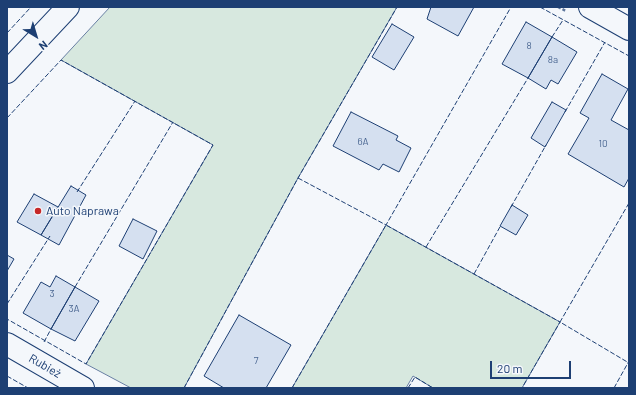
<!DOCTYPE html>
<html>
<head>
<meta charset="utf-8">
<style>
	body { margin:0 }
	#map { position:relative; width:636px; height:395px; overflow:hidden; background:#f4f7fb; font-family:Barlow,sans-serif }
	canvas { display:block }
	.frame { position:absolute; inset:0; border:8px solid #1d3f73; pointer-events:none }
	.north { position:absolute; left:16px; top:16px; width:40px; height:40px; -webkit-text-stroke:3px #f4f7fb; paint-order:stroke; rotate:142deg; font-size:11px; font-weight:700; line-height:16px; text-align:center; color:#1d3f73 }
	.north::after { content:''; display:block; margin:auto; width:14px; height:18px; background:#1d3f73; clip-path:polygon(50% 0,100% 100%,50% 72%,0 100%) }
	.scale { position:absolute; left:490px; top:361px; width:81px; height:18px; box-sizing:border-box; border:2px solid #1d3f73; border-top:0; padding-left:5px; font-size:12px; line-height:14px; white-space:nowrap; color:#1d3f73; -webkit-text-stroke:3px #f4f7fb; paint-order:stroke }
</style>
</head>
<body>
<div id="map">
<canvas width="636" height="395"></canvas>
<div class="frame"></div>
<div class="north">N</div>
<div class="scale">20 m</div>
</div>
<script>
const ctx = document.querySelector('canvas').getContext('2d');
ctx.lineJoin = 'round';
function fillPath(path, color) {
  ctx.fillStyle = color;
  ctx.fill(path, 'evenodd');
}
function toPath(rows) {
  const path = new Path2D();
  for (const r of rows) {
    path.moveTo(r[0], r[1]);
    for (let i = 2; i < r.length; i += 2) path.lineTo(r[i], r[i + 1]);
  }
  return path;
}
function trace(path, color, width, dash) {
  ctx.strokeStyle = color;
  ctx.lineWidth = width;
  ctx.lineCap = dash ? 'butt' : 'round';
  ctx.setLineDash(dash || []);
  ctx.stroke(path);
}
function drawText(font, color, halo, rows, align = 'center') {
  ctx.font = font + ' Barlow,sans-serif';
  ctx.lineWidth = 3;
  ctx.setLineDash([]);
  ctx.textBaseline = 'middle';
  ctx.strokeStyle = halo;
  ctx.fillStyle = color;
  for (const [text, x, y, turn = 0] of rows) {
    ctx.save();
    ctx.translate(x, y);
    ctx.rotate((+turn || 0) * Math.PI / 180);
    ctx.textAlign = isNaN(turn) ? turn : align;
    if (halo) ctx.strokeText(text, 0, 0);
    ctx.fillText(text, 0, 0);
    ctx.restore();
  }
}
const green = toPath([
	[110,7,397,7,298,178,184,388,131,388,86,364,213,145,61,60,110,7],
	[386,225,560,322,522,388,433,388,413,376,406,388,292,388,386,225]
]);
const building = toPath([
	[431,7,474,7,458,36,427,19,431,7],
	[526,22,552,37,528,78,502,64,526,22],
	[392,24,414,37,394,70,372,57,392,24],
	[552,37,577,52,558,84,551,80,546,89,528,78,552,37],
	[602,74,628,89,611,120,629,130,629,178,624,187,568,154,589,118,580,113,602,74],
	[552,102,566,110,545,147,531,138,552,102],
	[351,112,398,136,396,140,411,148,399,172,383,164,379,170,333,146,351,112],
	[71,186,86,195,59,245,41,235,71,186],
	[34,194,58,207,41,235,17,222,34,194],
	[512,205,528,215,516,235,500,226,512,205],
	[133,219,157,231,143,259,119,246,133,219],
	[7,255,14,259,7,271,7,255],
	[56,276,75,287,51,329,23,313,41,282,50,287,56,276],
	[75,287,99,301,75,341,51,329,75,287],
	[239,315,291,345,266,388,224,388,204,376,239,315]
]);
const path = toPath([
	[558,7,566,11]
]);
const minor = toPath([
	[590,7,629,29],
	[7,344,83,388]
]);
const tertiary = toPath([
	[7,72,68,7]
]);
const fence = toPath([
	[540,7,629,56],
	[7,33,31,7],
	[552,37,563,20],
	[565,112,605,42],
	[7,118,61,60,213,145,86,364,7,319],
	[298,178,386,225,511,7],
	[77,192,135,101],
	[629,203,560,322,629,363],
	[511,207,546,145],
	[426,247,528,78],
	[474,274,501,225],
	[75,287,173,122],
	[7,304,50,236],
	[44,342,51,329],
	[7,376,28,388],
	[184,388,298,178,397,7],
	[292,388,386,225,560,322,522,388],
	[408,388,415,377,433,388],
	[614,388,629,361]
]);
const markers = [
	[38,211,4,"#c62828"]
];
const numberNames = [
	["8",529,46],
	["8a",553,60],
	["6A",363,142],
	["10",603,144],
	["3",52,294],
	["3A",74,309],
	["7",256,361]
];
const poiNames = [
	["Auto Naprawa",46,211]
];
const streetNames = [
	["Rubież",45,366,30]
];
fillPath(green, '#d7e8df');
trace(green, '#687fa3', 1);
fillPath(building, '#d5e0f0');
trace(building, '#1d3f73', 1);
trace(minor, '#1d3f73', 24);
trace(tertiary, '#1d3f73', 24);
trace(path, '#5e769c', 2.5, [3, 2]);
trace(minor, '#f4f7fb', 22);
trace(tertiary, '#f4f7fb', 22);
trace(fence, '#1d3f73', 1, [5, 2]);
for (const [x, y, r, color] of markers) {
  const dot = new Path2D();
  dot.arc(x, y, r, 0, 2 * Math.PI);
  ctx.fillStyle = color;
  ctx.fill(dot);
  trace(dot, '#f4f7fb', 1.5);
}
drawText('10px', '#4b6792', null, numberNames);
drawText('12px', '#1d3f73', '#f4f7fb', poiNames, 'left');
drawText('12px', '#1d3f73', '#f4f7fb', streetNames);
</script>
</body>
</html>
